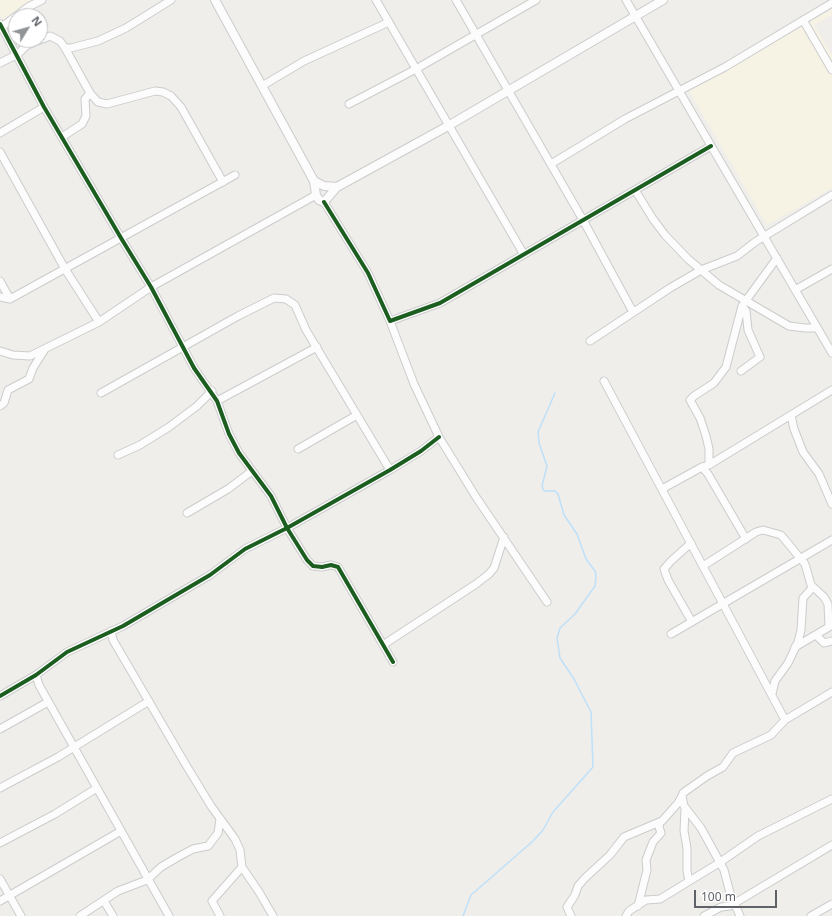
<!DOCTYPE html>
<html>
<head>
<meta charset="utf-8">
<style>
	body { margin:0 }
	#map { position:relative; width:832px; height:916px; overflow:hidden; background:#efeeea; font-family:"Noto Sans",sans-serif }
	canvas { display:block }
	.north { position:absolute; left:8px; top:8px; width:40px; height:40px; box-sizing:border-box; background:#fff; border:1px solid #bfc1c3; border-radius:50%; rotate:53deg; font-size:11px; font-weight:700; line-height:16px; text-align:center; color:#5f6368 }
	.north::after { content:''; display:block; margin:auto; width:14px; height:18px; background:#919496; clip-path:polygon(50% 0,100% 100%,50% 72%,0 100%) }
	.scale { position:absolute; left:694px; top:890px; width:83px; height:18px; box-sizing:border-box; border:2px solid #5f6368; border-top:0; padding-left:5px; font-size:12px; line-height:14px; white-space:nowrap; color:#5f6368; -webkit-text-stroke:3px #fff; paint-order:stroke }
</style>
</head>
<body>
<div id="map">
<canvas width="832" height="916"></canvas>
<div class="north">N</div>
<div class="scale">100 m</div>
</div>
<script>
const ctx = document.querySelector('canvas').getContext('2d');
ctx.lineJoin = 'round';
function fillPath(path, color) {
  ctx.fillStyle = color;
  ctx.fill(path, 'evenodd');
}
function toPath(rows) {
  const path = new Path2D();
  for (const r of rows) {
    path.moveTo(r[0], r[1]);
    for (let i = 2; i < r.length; i += 2) path.lineTo(r[i], r[i + 1]);
  }
  return path;
}
function trace(path, color, width, dash) {
  ctx.strokeStyle = color;
  ctx.lineWidth = width;
  ctx.lineCap = dash ? 'butt' : 'round';
  ctx.setLineDash(dash || []);
  ctx.stroke(path);
}
const commercial = toPath([
	[0,0,36,0,3,19,0,14],
	[832,9,832,15,814,25,832,55,832,188,767,225,689,91]
]);
const stream = toPath([
	[463,916,471,895,533,841,543,830,553,812,593,767,591,712,574,679,560,658,557,638,560,628,575,614,595,586,596,576,595,571,586,559,577,534,564,515,558,494,555,491,544,491,542,486,547,466,539,443,538,432,555,393]
]);
const minor = toPath([
	[376,0,523,253],
	[456,0,583,220,633,312],
	[626,0,832,353],
	[16,16,28,7,42,0],
	[803,20,832,70],
	[0,24,44,107,121,238,151,287,194,368,217,401,229,434,239,453,271,496,287,528,307,560,313,566,322,567,331,565,338,567,393,662],
	[2,27,16,16],
	[40,40,50,36,60,41,65,48,71,48,98,41,126,28,171,0],
	[65,48,90,93,98,102,107,104,155,91,163,92,171,96,181,107,223,182],
	[0,63,18,54,26,46,39,40],
	[262,86,304,61,389,22],
	[349,104,416,69,536,0],
	[0,133,44,107],
	[62,137,82,124,86,116,85,99,90,93],
	[0,152,65,269,99,322],
	[551,164,625,119,725,67,832,3],
	[635,190,653,219,665,235,688,259,719,285,789,326,805,328,817,328],
	[324,202,368,273,390,321,440,303,711,146],
	[0,281,10,299],
	[795,290,832,269],
	[0,297,10,299,235,175],
	[390,321,414,384,439,437,476,497,547,602],
	[590,341,670,288,701,270,737,256,755,242,832,195],
	[0,351,13,355,30,356,99,322,151,287,316,195],
	[741,371,760,357,748,330,746,311,742,306],
	[604,381,785,720],
	[101,393,238,316,274,298,286,299,295,305,306,330,390,470],
	[217,401,317,347],
	[0,406,4,403,8,390,29,379,33,368,45,349],
	[791,415,794,429,803,452,819,474,832,504],
	[298,449,357,415],
	[118,455,140,445,169,427,197,406,212,391],
	[709,465,709,449,706,436,700,418,690,400,694,396,714,383,726,367,742,306,777,258],
	[702,467,708,474,746,539],
	[662,489,702,467,709,465,832,390],
	[187,513,228,489,252,471],
	[691,543,671,561,664,569,668,580,692,622],
	[703,566,756,532,763,530,781,535,805,564,811,585,824,597,828,604,829,627,795,647],
	[111,631,113,640,186,765,211,806,235,839,240,850,242,867,259,892,273,916],
	[671,634,832,540],
	[816,635,824,643,832,641],
	[383,645,476,584,489,574,494,568,504,537],
	[36,675,39,685,169,916],
	[772,694,775,681,788,663,798,642,801,630,803,598,813,587],
	[0,696,36,675,67,652,123,626,210,575,245,549,287,528,390,470,421,451,439,437],
	[0,729,48,702],
	[0,788,58,757,149,701],
	[685,810,684,831,687,848,687,871,689,881],
	[0,843,55,814,97,788],
	[0,879,21,916],
	[0,901,121,831],
	[104,901,113,916],
	[638,906,647,870,646,860,653,842,661,833,659,827,660,822],
	[80,916,118,891,147,880,161,867,178,857,193,849,208,846,218,833,220,819],
	[220,916,212,901,242,867],
	[571,916,567,907,575,895,578,886,585,878,610,855,624,837,662,821,678,803,682,796],
	[626,916,629,911,646,900,660,899,719,863,758,836,832,799],
	[704,916,721,907,730,906,832,845],
	[740,916,730,893,724,870,701,828,684,806,682,796,683,793,707,776,723,767,733,753,771,735,785,720,832,692],
	[811,916,832,904]
]);
const tertiary = toPath([
	[215,0,314,181,316,195,319,200,324,202,337,187],
	[314,181,324,186,337,187,448,126,663,0]
]);
const cycleway = toPath([
	[0,24,44,107,121,238,151,287,194,368,217,401,229,434,239,453,271,496,287,528,307,560,313,566,322,567,331,565,338,567,393,662],
	[324,202,368,273,390,321,440,303,711,146],
	[0,696,36,675,67,652,123,626,210,575,245,549,287,528,390,470,421,451,439,437]
]);
fillPath(commercial, '#f7f3e4');
trace(stream, '#bfe0f9', 1.5);
trace(minor, '#cbcccc', 9);
trace(tertiary, '#cbcccc', 10);
trace(minor, '#fdfcfc', 7);
trace(tertiary, '#fdfcfc', 8);
trace(cycleway, '#1b5e20', 4);
</script>
</body>
</html>
